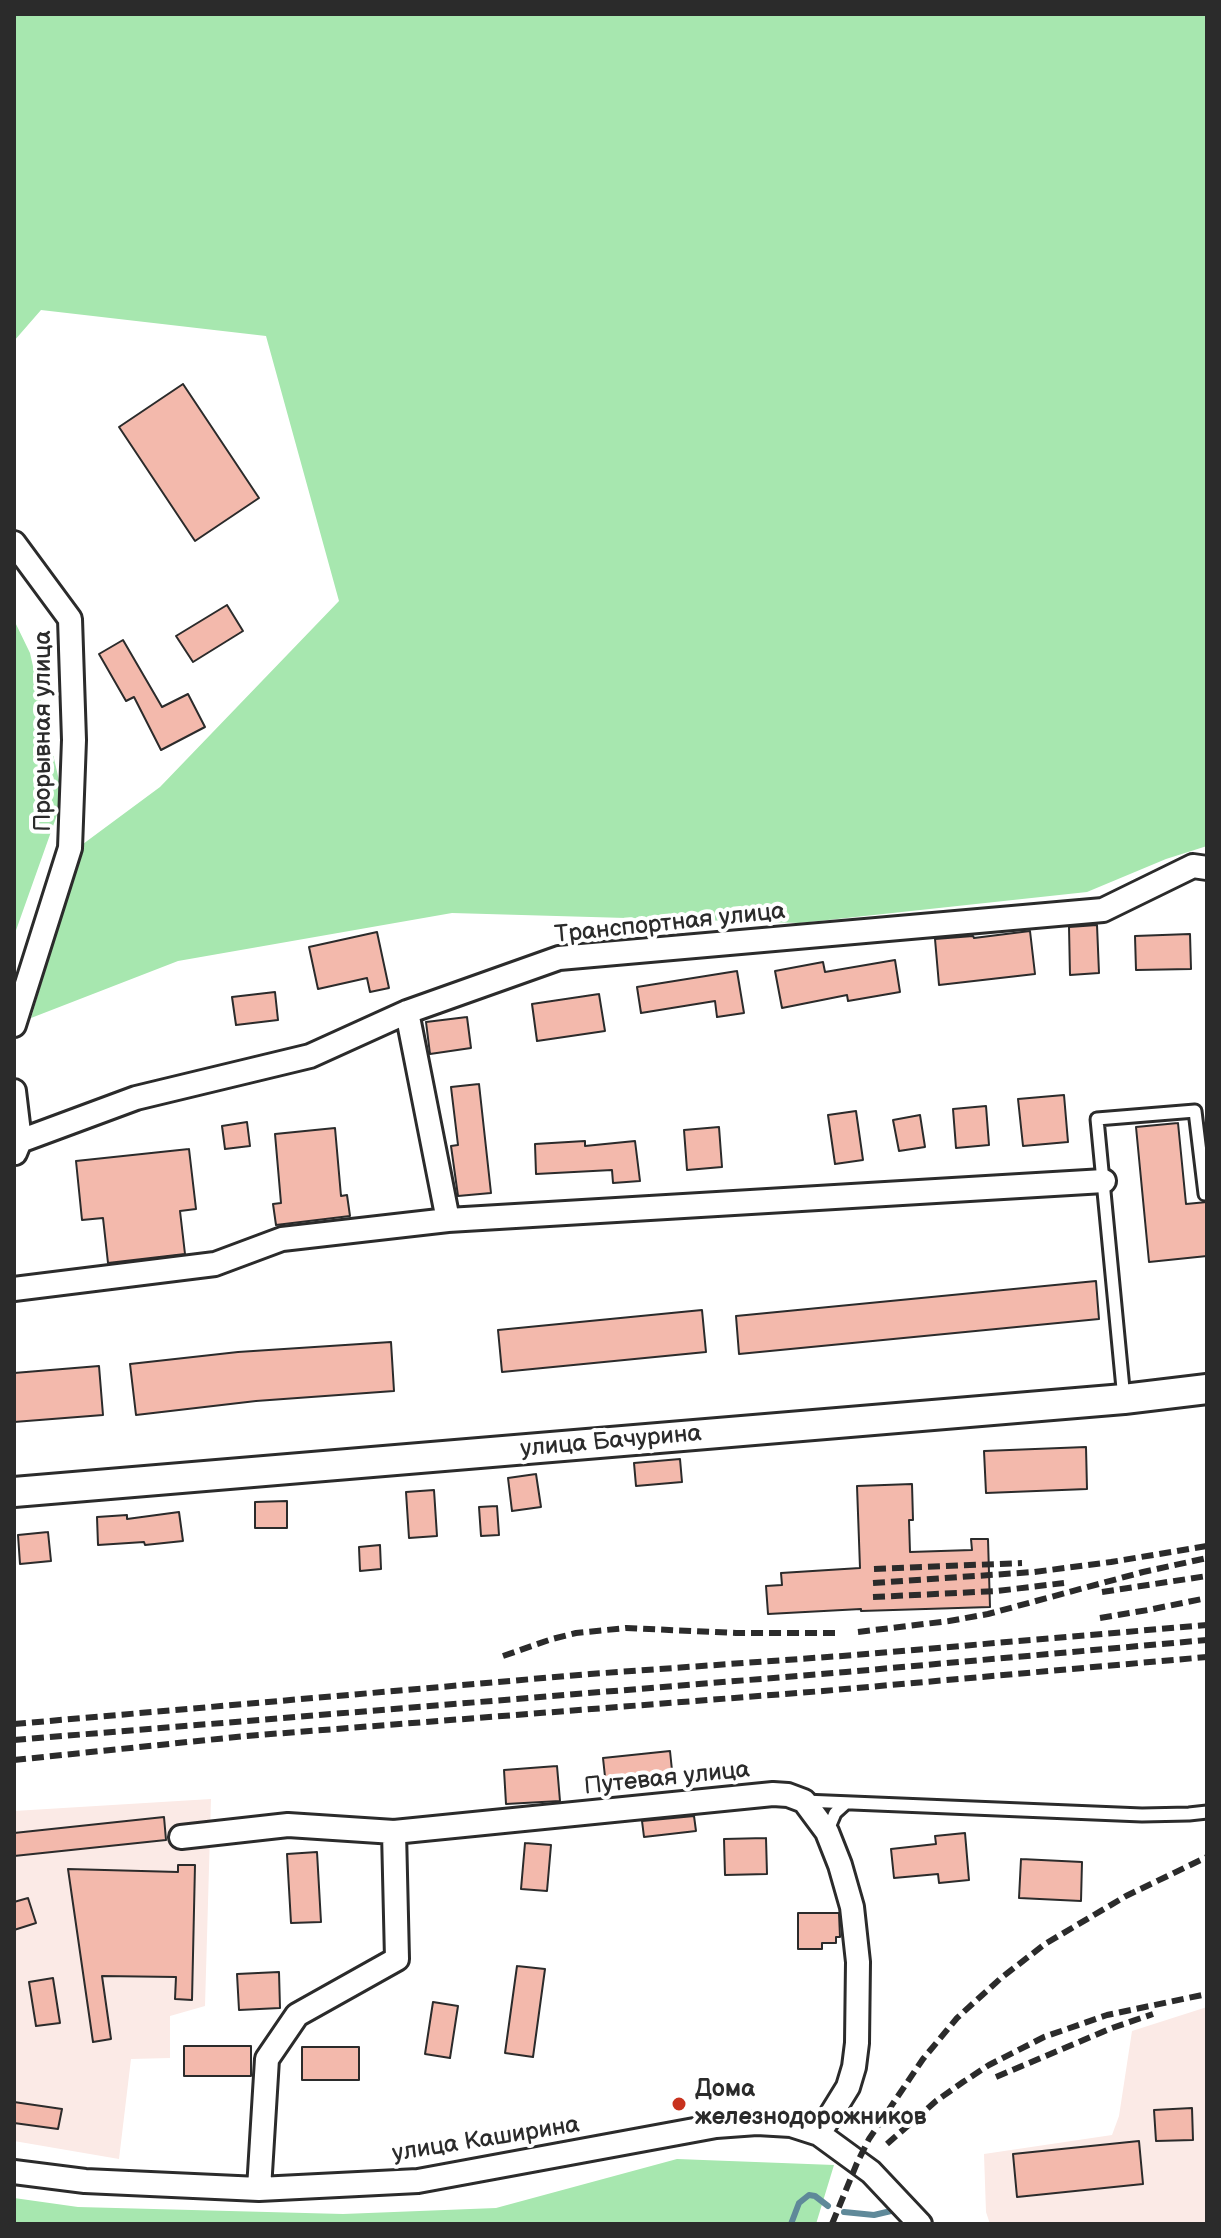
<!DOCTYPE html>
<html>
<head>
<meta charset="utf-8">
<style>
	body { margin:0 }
	#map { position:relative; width:1221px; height:2238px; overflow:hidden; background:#fff; font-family:"Balsamiq Sans",sans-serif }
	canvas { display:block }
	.frame { position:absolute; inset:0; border:16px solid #2b2b2b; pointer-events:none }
</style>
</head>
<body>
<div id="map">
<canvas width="1221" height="2238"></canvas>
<div class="frame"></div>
</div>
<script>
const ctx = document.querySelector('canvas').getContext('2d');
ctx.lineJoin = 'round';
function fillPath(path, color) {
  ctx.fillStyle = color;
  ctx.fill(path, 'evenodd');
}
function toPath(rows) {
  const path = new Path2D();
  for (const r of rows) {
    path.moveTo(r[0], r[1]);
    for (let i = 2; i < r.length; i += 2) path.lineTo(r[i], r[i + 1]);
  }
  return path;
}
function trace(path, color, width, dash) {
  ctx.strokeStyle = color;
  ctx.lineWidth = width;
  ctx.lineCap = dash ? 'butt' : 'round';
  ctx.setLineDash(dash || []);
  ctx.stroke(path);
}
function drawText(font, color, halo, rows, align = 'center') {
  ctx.font = font + ' "Balsamiq Sans",sans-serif';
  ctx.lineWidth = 8;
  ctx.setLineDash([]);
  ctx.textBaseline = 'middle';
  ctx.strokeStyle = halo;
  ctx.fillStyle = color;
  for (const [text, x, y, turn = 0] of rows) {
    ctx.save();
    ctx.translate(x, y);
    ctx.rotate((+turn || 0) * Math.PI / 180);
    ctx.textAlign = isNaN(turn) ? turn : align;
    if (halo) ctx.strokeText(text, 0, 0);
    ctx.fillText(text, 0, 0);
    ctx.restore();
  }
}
const built = toPath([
	[211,1799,205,2006,170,2016,170,2058,131,2059,119,2159,14,2141,14,1811],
	[1207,2007,1207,2224,990,2224,986,2212,984,2154,1112,2135,1119,2116,1132,2031]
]);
const green = toPath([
	[14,14,1207,14,1207,846,1166,859,1087,892,800,923,452,913,178,961,31,1018,83,844,160,787,339,601,266,336,41,310,14,341],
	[14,620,30,653,63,798,14,936],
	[677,2159,834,2165,816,2224,14,2224,14,2198,78,2207,343,2214,496,2208]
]);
const stream = toPath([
	[844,2212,874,2215,891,2211],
	[791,2224,799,2203,809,2195,815,2196,828,2206]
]);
const building = toPath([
	[183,384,259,498,195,541,119,427,183,384],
	[227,605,243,631,193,662,176,636,227,605],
	[123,640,162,707,188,694,205,727,161,750,134,697,126,701,99,654,123,640],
	[1097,925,1099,973,1070,975,1069,927,1097,925],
	[1030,931,1035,974,939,985,935,939,973,936,974,938,1030,931],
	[377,932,389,988,370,992,367,978,318,989,309,947,377,932],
	[1190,934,1191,969,1136,970,1135,936,1190,934],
	[895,960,900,992,848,1001,847,995,782,1008,775,971,823,962,825,972,895,960],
	[737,971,744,1013,717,1017,715,1001,641,1013,637,987,737,971],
	[275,992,278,1020,236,1025,232,997,275,992],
	[599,994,605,1031,537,1041,532,1004,599,994],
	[467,1017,471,1048,430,1054,426,1022,467,1017],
	[479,1084,491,1193,458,1196,451,1146,458,1145,451,1087,479,1084],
	[1064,1095,1068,1142,1023,1146,1018,1099,1064,1095],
	[986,1106,989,1145,956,1148,953,1109,986,1106],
	[856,1111,863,1160,835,1164,828,1115,856,1111],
	[920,1115,925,1147,899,1151,893,1120,920,1115],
	[247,1122,250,1146,225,1149,222,1126,247,1122],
	[1178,1123,1186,1204,1207,1202,1207,1256,1149,1262,1136,1127,1178,1123],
	[719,1127,722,1167,687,1170,684,1130,719,1127],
	[335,1128,341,1196,347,1195,350,1216,276,1225,273,1204,281,1203,275,1134,335,1128],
	[585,1141,585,1146,635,1141,640,1181,613,1183,612,1170,536,1174,535,1144,585,1141],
	[189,1149,196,1209,180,1211,185,1254,108,1263,103,1218,82,1220,76,1161,189,1149],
	[1096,1281,1099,1319,739,1354,736,1316,1096,1281],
	[702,1310,706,1352,502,1372,498,1330,702,1310],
	[391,1342,394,1391,256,1401,136,1415,130,1364,238,1352,391,1342],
	[99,1366,103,1415,14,1422,14,1373,99,1366],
	[1086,1447,1087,1489,986,1493,984,1451,1086,1447],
	[680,1459,682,1482,636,1486,634,1463,680,1459],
	[536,1474,541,1507,512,1511,508,1478,536,1474],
	[912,1484,913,1520,909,1520,910,1552,972,1550,971,1539,988,1539,990,1607,861,1611,861,1609,768,1614,766,1586,782,1585,781,1573,860,1568,857,1486,912,1484],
	[434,1490,437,1536,409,1538,406,1492,434,1490],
	[287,1501,287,1528,255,1528,255,1502,287,1501],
	[497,1506,499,1535,481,1536,479,1507,497,1506],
	[179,1512,183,1541,145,1545,144,1542,98,1545,97,1517,127,1515,127,1519,179,1512],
	[48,1532,51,1561,20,1564,18,1535,48,1532],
	[380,1545,381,1569,360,1571,359,1547,380,1545],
	[670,1751,673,1780,606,1786,603,1758,670,1751],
	[557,1766,560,1801,506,1804,504,1770,557,1766],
	[694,1816,696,1831,644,1837,642,1821,694,1816],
	[164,1817,166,1840,14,1856,14,1833,164,1817],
	[965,1833,969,1880,939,1883,938,1874,894,1878,891,1849,936,1844,935,1836,965,1833],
	[766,1838,767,1874,725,1875,724,1839,766,1838],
	[525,1843,551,1845,547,1891,521,1889,525,1843],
	[317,1852,321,1922,291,1923,287,1854,317,1852],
	[1021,1859,1082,1862,1081,1901,1019,1898,1021,1859],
	[178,1865,195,1865,192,2000,175,1999,176,1977,102,1976,111,2039,93,2042,68,1869,178,1872,178,1865],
	[28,1898,36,1923,14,1930,14,1902,28,1898],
	[798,1913,839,1913,840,1937,836,1937,836,1943,822,1943,822,1949,798,1949,798,1913],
	[517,1966,545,1969,533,2057,505,2053,517,1966],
	[279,1972,280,2008,239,2010,237,1974,279,1972],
	[53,1978,60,2023,36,2026,29,1982,53,1978],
	[433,2002,458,2006,450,2058,425,2054,433,2002],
	[184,2046,251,2046,251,2076,184,2076,184,2046],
	[302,2047,359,2047,359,2080,302,2080,302,2047],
	[14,2102,62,2109,58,2129,14,2123,14,2102],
	[1192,2108,1193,2140,1156,2141,1154,2110,1192,2108],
	[1139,2141,1143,2184,1017,2197,1013,2154,1139,2141]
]);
const service = toPath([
	[1124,1399,1097,1119,1195,1111,1205,1194,1207,1194],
	[804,1801,1142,1815,1189,1814,1207,1812],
	[827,1832,835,1813,846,1803]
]);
const minor = toPath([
	[14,543,70,619,74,740,70,848,14,1025],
	[407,1012,448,1220],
	[14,1091,20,1141,15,1153],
	[14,1141,20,1141,136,1098,310,1056,407,1012,559,958,1103,910,1193,866,1207,868],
	[14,1289,215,1264,282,1239,448,1220,1104,1181],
	[181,1837,288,1825,394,1832,773,1794,788,1795,804,1801,827,1832,840,1865,852,1907,858,1962,857,2043,854,2067,848,2087,819,2134],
	[14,2172,85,2181,259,2189,418,2181,716,2126,757,2123,791,2125,819,2134,871,2172,920,2224],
	[259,2189,267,2059,297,2015,397,1959,394,1832]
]);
const tertiary = toPath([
	[14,1492,1124,1399,1207,1389]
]);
const rail = toPath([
	[874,1569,1022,1563],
	[873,1583,1034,1572,1111,1562,1207,1546],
	[1102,1592,1207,1576],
	[873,1597,997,1591,1064,1583],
	[1100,1618,1148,1610,1207,1598],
	[858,1632,949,1621,988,1614,1143,1572,1207,1558],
	[503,1656,552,1639,576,1633,626,1628,736,1633,835,1633],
	[14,1724,590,1674,855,1655,1207,1625],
	[14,1740,846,1672,1207,1640],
	[14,1760,246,1736,823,1691,1207,1657],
	[996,2077,1112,2028,1153,2014],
	[887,2144,936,2101,963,2082,989,2065,1044,2037,1107,2015,1207,1994],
	[832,2224,857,2163,869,2139,923,2059,957,2018,1001,1978,1045,1944,1126,1896,1207,1857]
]);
const markers = [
	[679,2104,8,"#c8321e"]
];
const streetNames = [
	["Прорывная улица",44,731,-90],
	["Транспортная улица",670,924,-6],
	["улица Бачурина",611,1442,-5],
	["Путевая улица",667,1779,-6],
	["улица Каширина",486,2140,-9]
];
const poiNames = [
	["Дома",695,2090],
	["железнодорожников",695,2118]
];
fillPath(built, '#fbeae6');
fillPath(green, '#a7e7af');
trace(stream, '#5f8999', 6);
fillPath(building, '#f3b9ac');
trace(building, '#2b2b2b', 2);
trace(service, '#2b2b2b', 17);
trace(minor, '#2b2b2b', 28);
trace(tertiary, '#2b2b2b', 34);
trace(service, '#fff', 11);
trace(minor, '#fff', 22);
trace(tertiary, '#fff', 28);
trace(rail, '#2b2b2b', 6, [12, 6]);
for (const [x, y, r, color] of markers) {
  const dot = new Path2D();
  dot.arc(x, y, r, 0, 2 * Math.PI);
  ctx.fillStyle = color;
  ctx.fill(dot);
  trace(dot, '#fff', 3);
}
drawText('24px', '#2b2b2b', '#fff', streetNames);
drawText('bold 24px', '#2b2b2b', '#fff', poiNames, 'left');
</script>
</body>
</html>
